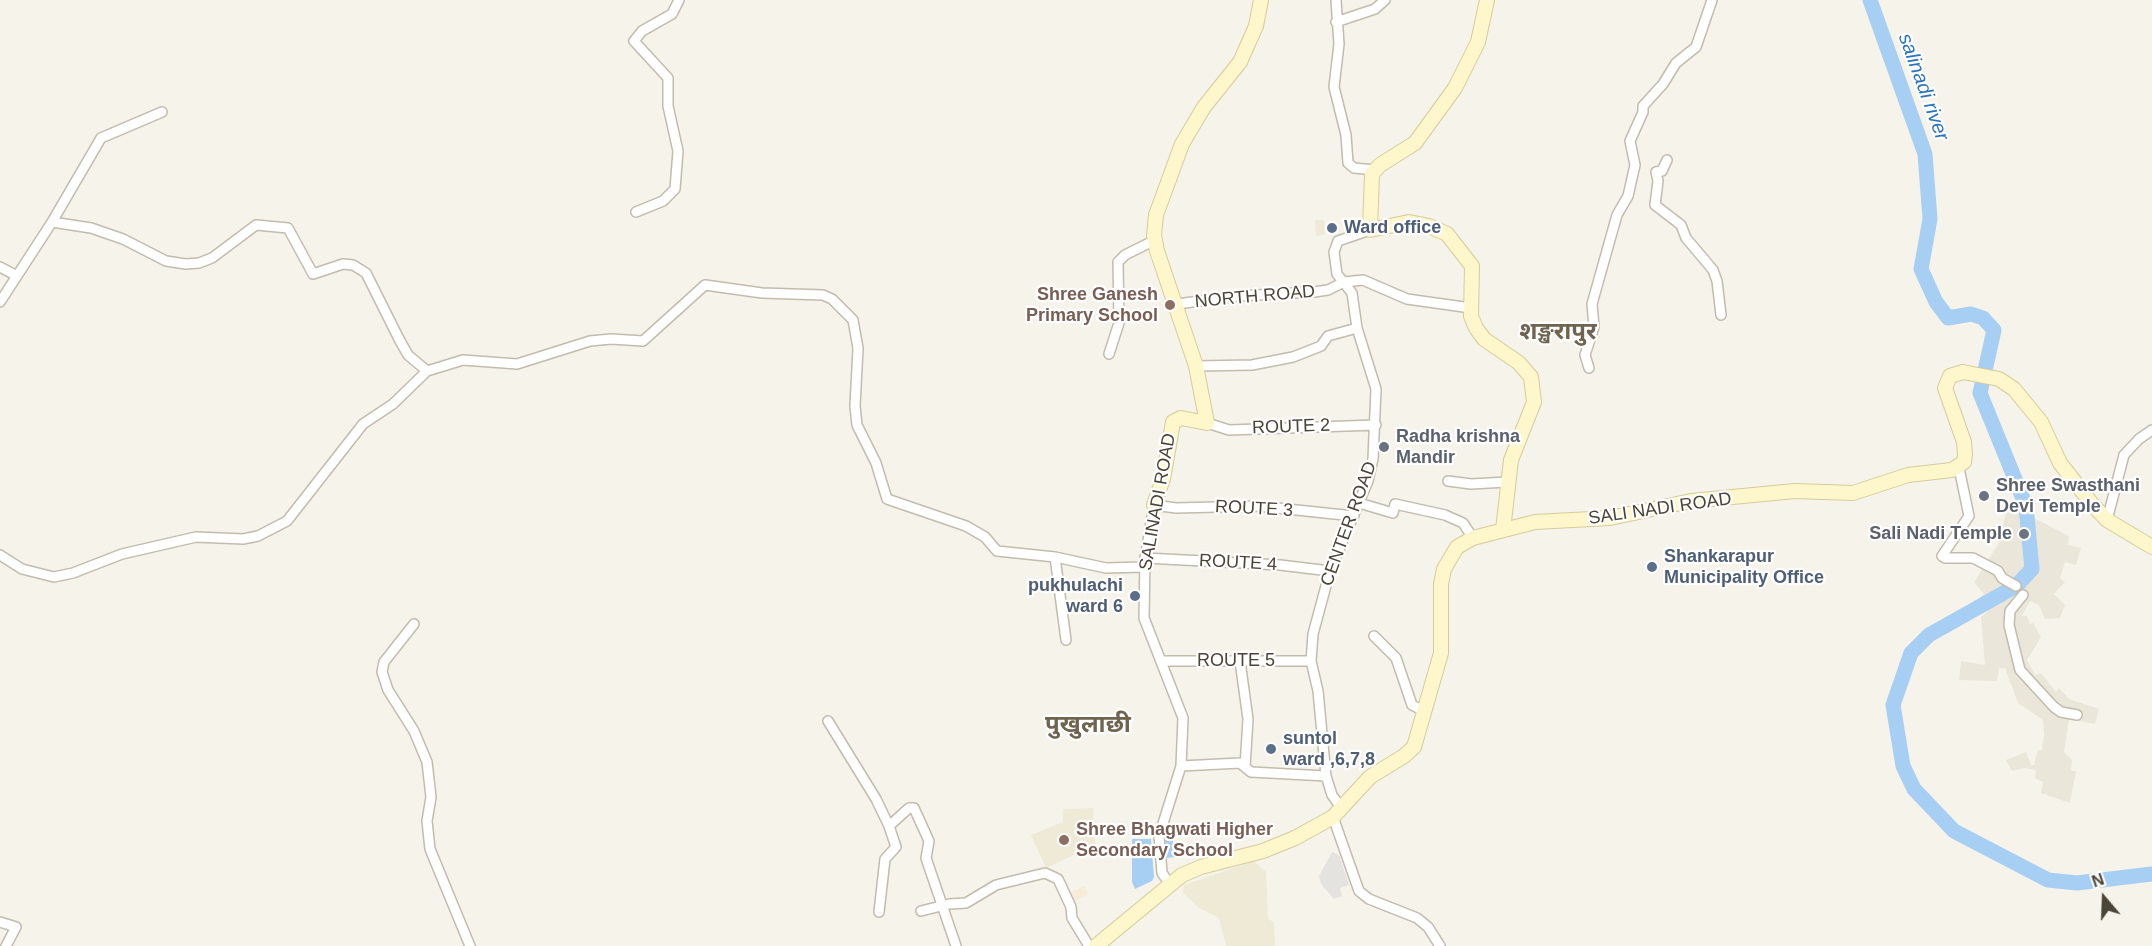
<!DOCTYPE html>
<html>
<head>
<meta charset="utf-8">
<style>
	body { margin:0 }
	#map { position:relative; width:2152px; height:946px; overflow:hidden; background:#f6f3eb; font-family:Helvetica,sans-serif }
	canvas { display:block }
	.north { position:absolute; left:2074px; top:868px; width:60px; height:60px; -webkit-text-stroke:4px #fff; paint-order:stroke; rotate:341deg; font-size:16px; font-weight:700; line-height:24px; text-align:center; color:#4b4538 }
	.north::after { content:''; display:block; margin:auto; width:21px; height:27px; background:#4b4538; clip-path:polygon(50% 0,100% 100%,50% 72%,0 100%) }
</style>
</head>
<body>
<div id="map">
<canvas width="2152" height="946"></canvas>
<div class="north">N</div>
</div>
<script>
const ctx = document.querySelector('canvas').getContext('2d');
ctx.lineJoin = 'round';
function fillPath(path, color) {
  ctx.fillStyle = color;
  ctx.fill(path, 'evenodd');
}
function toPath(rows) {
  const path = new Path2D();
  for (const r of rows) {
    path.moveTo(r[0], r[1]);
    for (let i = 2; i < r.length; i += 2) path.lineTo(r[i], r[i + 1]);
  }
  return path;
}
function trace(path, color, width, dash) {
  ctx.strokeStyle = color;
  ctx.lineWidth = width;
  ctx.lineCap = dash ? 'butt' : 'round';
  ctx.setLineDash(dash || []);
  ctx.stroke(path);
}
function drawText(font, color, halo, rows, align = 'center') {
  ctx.font = font + ' Helvetica,"Noto Sans Devanagari",sans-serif';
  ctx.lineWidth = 4.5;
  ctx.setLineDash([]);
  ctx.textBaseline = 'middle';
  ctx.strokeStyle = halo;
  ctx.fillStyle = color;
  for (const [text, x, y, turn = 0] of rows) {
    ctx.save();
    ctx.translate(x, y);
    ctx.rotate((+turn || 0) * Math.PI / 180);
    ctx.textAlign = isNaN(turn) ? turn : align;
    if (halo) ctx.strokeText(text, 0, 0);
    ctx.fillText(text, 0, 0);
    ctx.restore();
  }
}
const residential = toPath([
	[2006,512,2022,512,2069,536,2068,545,2081,548,2076,565,2065,562,2060,578,2065,582,2054,594,2065,605,2060,618,2045,619,2039,605,2030,601,2022,616,2027,616,2030,624,2033,623,2041,637,2027,660,2035,675,2041,673,2056,692,2059,688,2069,699,2099,709,2095,724,2069,719,2064,752,2072,760,2071,770,2076,772,2070,803,2041,793,2043,782,2035,778,2036,770,2024,768,2012,771,2006,760,2026,752,2031,765,2034,765,2038,750,2042,750,2044,735,2043,720,2018,703,2005,668,1999,668,1997,681,1959,680,1961,661,1985,665,1981,617,1987,612,1979,598,1984,594,1974,582,1999,543]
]);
const commercial = toPath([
	[1084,886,1088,894,1074,902,1070,893]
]);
const education = toPath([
	[1315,220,1324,220,1325,235,1316,236],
	[1093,808,1095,845,1046,868,1031,835,1063,822,1063,809],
	[1254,861,1266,872,1268,919,1274,922,1275,946,1226,946,1219,918,1199,908,1183,893,1184,885]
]);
const parking = toPath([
	[1332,852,1339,855,1349,885,1340,888,1342,896,1334,899,1321,884,1319,876]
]);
const water = toPath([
	[1163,833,1173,833,1173,846,1177,847,1176,857,1166,858],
	[1132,839,1151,839,1154,877,1152,881,1135,889,1132,882]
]);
const river = toPath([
	[1870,0,1925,154,1930,219,1921,269,1936,302,1948,318,1971,314,1983,318,1994,330,1980,393,2026,506,2032,569,2016,586,1929,635,1911,653,1893,705,1903,766,1914,789,1954,831,2048,880,2077,883,2152,874]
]);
const street = toPath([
	[1336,0,1339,44,1334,87,1346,135,1348,163,1354,168,1375,170],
	[1336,22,1375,9,1385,0],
	[1667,160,1662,171,1656,172,1658,181,1655,205,1681,225,1686,238,1713,270,1717,281,1721,315],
	[636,212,663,201,675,189,678,151,668,106,668,78,634,41,642,31,672,14,679,0],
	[52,222,91,228,123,239,166,261,186,264,199,263,212,258,256,225,288,228,313,274,343,264,353,265,366,273,399,339,408,355,427,371],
	[0,267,17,276],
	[0,302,52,222,101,138,162,112],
	[1177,304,1238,296,1314,292,1328,290,1344,282,1363,280,1407,299,1471,308],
	[1109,354,1119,323,1118,262,1125,255,1155,240],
	[1196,366,1252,365,1293,357,1321,346,1328,336,1357,328],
	[1589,368,1585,355,1594,327,1592,304,1617,215,1628,196,1635,165,1630,141,1643,112,1643,106,1663,84,1676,63,1696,47,1712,0],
	[1207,423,1229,430,1376,425],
	[1959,468,1969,516,1942,556,1945,558,1973,558,1998,571,2002,578,2016,586],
	[1448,481,1471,484,1507,482],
	[1359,503,1393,513,1395,504,1445,515,1463,523,1473,538],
	[2107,520,2124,455,2139,439,2152,430],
	[0,555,22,569,54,577,73,573,122,554,196,537,243,539,258,536,287,521,363,424,393,404,427,371,463,360,517,364,590,341,611,339,643,341,705,285,762,293,823,295,832,299,853,320,858,348,855,406,857,425,876,463,887,499,966,526,985,537,997,551,1055,557,1106,568,1144,567],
	[1055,557,1066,640],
	[1145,558,1280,565,1330,571],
	[2023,595,2010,611,2009,625,2020,670,2054,707,2061,712,2077,715],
	[414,624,384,662,382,672,388,690,414,731,427,762,431,797,427,821,430,849,470,946],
	[1374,636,1396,658,1412,705,1424,711],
	[1161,661,1311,661],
	[1240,661,1248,719,1245,767],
	[828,721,876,799,889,826],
	[1181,766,1240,763,1251,772,1326,776],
	[1342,809,1332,795,1326,776,1318,691,1311,661,1313,634,1330,571,1368,481,1373,459,1376,389,1357,328,1352,293,1337,274,1334,252,1338,241,1370,230],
	[1333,817,1359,891,1369,899,1417,918,1428,927,1440,946],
	[1170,884,1162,873,1159,836,1181,766,1183,718,1144,618,1145,558,1154,505,1176,508,1258,506,1354,516],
	[921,911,949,904,966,903,996,885,1045,873,1058,879,1071,907,1072,918,1089,946],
	[879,912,885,859,896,847,889,826,909,808,914,808,929,841,926,858,956,946],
	[0,922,16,927,6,946]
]);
const secondary = toPath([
	[1487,0,1478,42,1455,88,1415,143,1380,165,1372,174,1370,230,1409,222,1429,226,1447,234,1472,266,1471,316,1476,328,1484,339,1519,363,1531,377,1534,402,1511,460,1503,530],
	[1154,505,1163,479,1173,422,1181,418,1207,423,1196,366,1157,251,1154,235,1156,215,1182,144,1204,107,1240,62,1256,26,1261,0],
	[1096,946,1182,875,1201,867,1263,851,1295,838,1333,817,1370,777,1404,756,1414,747,1441,653,1441,584,1444,569,1457,547,1473,538,1535,522,1610,518,1691,501,1795,491,1853,493,1908,475,1952,470,1964,462,1965,454,1964,442,1945,388,1950,376,1963,372,1999,379,2014,389,2041,422,2060,463,2092,504,2107,520,2152,547]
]);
const markers = [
	[1332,228,6,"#5c6f8a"],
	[1170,305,6,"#8d6e63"],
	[1384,447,6,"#6b7280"],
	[1984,496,6,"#6b7280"],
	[2024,534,6,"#6b7280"],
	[1652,567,6,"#5c6f8a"],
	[1135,596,6,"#5c6f8a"],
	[1271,749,6,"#5c6f8a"],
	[1064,840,6,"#8d6e63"]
];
const serviceNames = [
	["Ward office",1344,228],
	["Shankarapur",1664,557],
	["Municipality Office",1664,578],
	["pukhulachi",1123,586,"right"],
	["ward 6",1123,607,"right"],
	["suntol",1283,739],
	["ward ,6,7,8",1283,760]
];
const educationNames = [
	["Shree Ganesh",1158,295],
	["Primary School",1158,316],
	["Shree Bhagwati Higher",1076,830,"left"],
	["Secondary School",1076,851,"left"]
];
const streetNames = [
	["NORTH ROAD",1255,297,-5],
	["ROUTE 2",1291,427,-2],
	["SALINADI ROAD",1158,502,-80],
	["ROUTE 3",1254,509,3],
	["SALI NADI ROAD",1660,509,-8],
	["CENTER ROAD",1349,524,-70],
	["ROUTE 4",1238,563,3],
	["ROUTE 5",1236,661]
];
const worshipNames = [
	["Radha krishna",1396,437],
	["Mandir",1396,458],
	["Shree Swasthani",1996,486],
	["Devi Temple",1996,507],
	["Sali Nadi Temple",2012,534,"right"]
];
const waterNames = [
	["salinadi river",1923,87,70]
];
const districtNames = [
	["शङ्खरापुर",1558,332],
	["पुखुलाछी",1088,725]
];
fillPath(residential, '#eae6d9');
fillPath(commercial, '#f7ecd7');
fillPath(education, '#efead5');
fillPath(parking, '#e5e3df');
fillPath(water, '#a7cef3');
trace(river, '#a7cef3', 15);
trace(street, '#c2bcad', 12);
trace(secondary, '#d6cb9a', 16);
trace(street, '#fff', 9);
trace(secondary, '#fff7cc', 14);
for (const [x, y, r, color] of markers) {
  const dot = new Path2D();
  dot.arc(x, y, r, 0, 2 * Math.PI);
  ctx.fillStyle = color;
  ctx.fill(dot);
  trace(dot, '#fff', 2);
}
drawText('bold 18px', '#4e5e75', '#fff', serviceNames, 'left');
drawText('bold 18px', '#785e54', '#fff', educationNames, 'right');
drawText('18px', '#4b4538', '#fff', streetNames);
drawText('bold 18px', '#5b616d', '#fff', worshipNames, 'left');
drawText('italic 20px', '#2d74bb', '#fff', waterNames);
drawText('bold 24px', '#6e644f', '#fff', districtNames);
</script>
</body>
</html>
